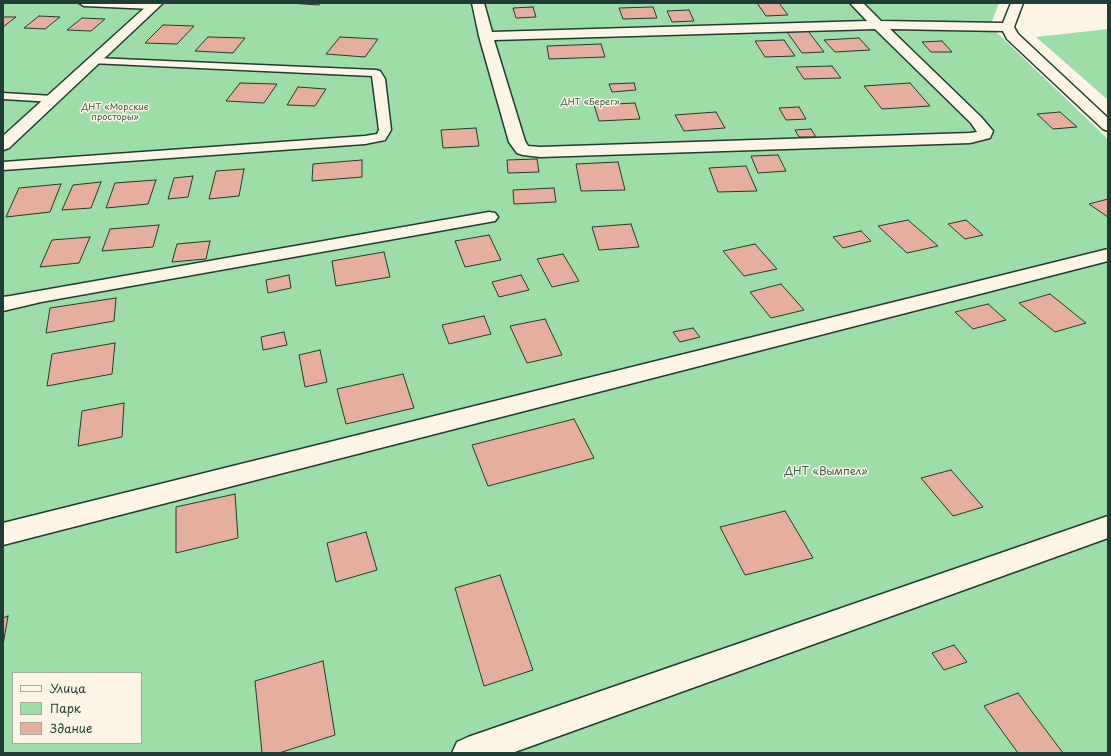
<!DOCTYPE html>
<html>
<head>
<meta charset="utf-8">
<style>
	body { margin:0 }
	#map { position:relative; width:1111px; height:756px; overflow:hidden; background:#fcf5e5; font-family:"Playpen Sans",sans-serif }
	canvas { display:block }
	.frame { position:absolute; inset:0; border:4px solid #1f3d34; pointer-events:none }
	.legend { position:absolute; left:12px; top:672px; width:130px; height:72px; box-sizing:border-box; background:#fcf5e5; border:1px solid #a4ab9e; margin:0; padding:5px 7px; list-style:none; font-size:12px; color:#1f3d34 }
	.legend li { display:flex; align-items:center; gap:8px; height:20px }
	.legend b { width:20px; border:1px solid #a4ab9e }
</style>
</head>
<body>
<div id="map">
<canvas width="1111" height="756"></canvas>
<div class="frame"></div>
<ul class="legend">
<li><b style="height:5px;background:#fcf5e5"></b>Улица</li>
<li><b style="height:11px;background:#9ddda7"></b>Парк</li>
<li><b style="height:11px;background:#e6ae9e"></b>Здание</li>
</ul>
</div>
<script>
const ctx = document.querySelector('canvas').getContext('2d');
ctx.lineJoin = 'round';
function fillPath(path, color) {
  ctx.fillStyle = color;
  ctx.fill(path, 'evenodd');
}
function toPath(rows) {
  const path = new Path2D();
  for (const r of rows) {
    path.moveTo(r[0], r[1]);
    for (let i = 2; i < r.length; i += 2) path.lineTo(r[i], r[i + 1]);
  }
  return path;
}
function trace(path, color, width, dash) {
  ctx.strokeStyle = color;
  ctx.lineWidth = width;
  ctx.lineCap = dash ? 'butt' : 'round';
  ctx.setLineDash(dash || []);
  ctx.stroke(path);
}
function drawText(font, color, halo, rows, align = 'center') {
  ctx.font = font + ' "Playpen Sans",sans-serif';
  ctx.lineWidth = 3;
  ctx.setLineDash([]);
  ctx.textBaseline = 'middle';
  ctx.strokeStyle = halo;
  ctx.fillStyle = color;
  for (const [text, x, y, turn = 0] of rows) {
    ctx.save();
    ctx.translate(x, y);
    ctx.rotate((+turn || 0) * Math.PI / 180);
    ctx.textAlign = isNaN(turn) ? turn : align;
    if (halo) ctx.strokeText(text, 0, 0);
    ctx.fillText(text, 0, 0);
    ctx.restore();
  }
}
const green = toPath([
	[3,3,999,3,990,26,1108,139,1108,753,3,753],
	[13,673,141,673,141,743,13,743],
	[1108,29,1108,100,1036,37]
]);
const building = toPath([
	[288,3,320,3,319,5,288,3],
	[757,3,779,3,788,15,766,16,757,3],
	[533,7,536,17,516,18,513,8,533,7],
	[653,7,657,18,623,19,619,8,653,7],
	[689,10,694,21,672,22,667,11,689,10],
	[39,16,60,17,45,29,24,28,39,16],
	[3,17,16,17,3,27,3,17],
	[82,18,105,19,91,31,67,30,82,18],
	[163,25,194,26,177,44,145,43,163,25],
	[808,31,824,52,802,53,787,32,808,31],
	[208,37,245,38,233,53,195,51,208,37],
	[340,37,378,39,365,57,326,54,340,37],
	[859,38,870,50,835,52,824,40,859,38],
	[784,40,795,56,765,57,755,41,784,40],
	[942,41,952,52,931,52,922,42,942,41],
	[601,44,605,57,549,59,547,46,601,44],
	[832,66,841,78,804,79,796,67,832,66],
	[240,83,277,84,264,103,226,101,240,83],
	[634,83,636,90,612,92,609,84,634,83],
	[910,83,930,106,882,109,864,86,910,83],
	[298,87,326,89,315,106,287,105,298,87],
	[635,103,640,119,599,121,594,105,635,103],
	[799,107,806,119,786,120,779,108,799,107],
	[716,112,725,128,684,131,675,115,716,112],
	[1060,112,1077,127,1053,129,1037,114,1060,112],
	[476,128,479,146,443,148,441,130,476,128],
	[811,129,816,137,799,137,795,130,811,129],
	[778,155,786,171,758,173,751,156,778,155],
	[537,159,539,172,508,173,507,160,537,159],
	[362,160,362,177,312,181,313,164,362,160],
	[618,162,625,190,581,191,576,164,618,162],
	[746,166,757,191,718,192,709,168,746,166],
	[244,169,239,196,209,199,216,171,244,169],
	[193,176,188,197,168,199,174,178,193,176],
	[156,180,148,204,106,208,115,183,156,180],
	[101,182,91,208,62,210,73,185,101,182],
	[61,184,50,212,6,217,19,188,61,184],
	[554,188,556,202,514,204,513,190,554,188],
	[1108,199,1108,217,1089,204,1108,199],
	[908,220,938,246,907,253,878,226,908,220],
	[966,220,983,235,965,239,948,224,966,220],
	[631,224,639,247,599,250,592,227,631,224],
	[159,225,153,247,102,251,110,229,159,225],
	[861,231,871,241,843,248,833,237,861,231],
	[489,235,501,260,465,267,455,241,489,235],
	[90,237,79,263,40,267,52,240,90,237],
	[210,241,206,259,172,262,177,244,210,241],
	[755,244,777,269,744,276,723,251,755,244],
	[384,252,390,277,336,286,332,261,384,252],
	[563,254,579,281,552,287,537,259,563,254],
	[289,275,291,288,268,293,266,280,289,275],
	[521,275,529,290,499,297,492,282,521,275],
	[781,284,804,310,771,318,750,292,781,284],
	[1050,294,1086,323,1055,332,1019,303,1050,294],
	[116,298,114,321,46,333,50,308,116,298],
	[988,304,1006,320,973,329,955,312,988,304],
	[484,316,491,334,449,344,442,325,484,316],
	[545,319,562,355,527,363,510,326,545,319],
	[693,328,700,337,680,342,673,332,693,328],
	[284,332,287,345,263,350,261,337,284,332],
	[115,343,112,374,47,386,52,354,115,343],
	[320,350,327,382,305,387,299,355,320,350],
	[403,374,414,408,346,424,337,389,403,374],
	[124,403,122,437,78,446,82,411,124,403],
	[574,419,594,458,488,486,472,445,574,419],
	[951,470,983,507,953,516,921,478,951,470],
	[235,494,238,538,176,553,176,507,235,494],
	[785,511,813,558,745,575,720,527,785,511],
	[366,532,377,570,336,582,327,543,366,532],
	[500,575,533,670,484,686,455,588,500,575],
	[8,616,3,645,3,618,8,616],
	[954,645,967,662,944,670,932,653,954,645],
	[323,661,335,735,279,753,262,753,255,681,323,661],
	[1018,693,1063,753,1018,753,984,706,1018,693]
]);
const lane = toPath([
	[79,3,150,3,156,4,158,6,153,9,84,6,79,3],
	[95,58,376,70,380,71,385,79,391,130,385,140,365,144,3,170,3,162,365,136,377,134,379,130,372,76,91,63,90,61,91,59,95,58],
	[3,93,53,96,57,97,59,99,57,101,53,102,3,99,3,93]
]);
const street = toPath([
	[150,3,163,3,9,148,3,150,3,136,150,3],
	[472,3,484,3,492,32,867,21,850,3,863,3,881,21,1003,23,1011,3,1023,3,1014,27,1018,34,1108,118,1108,131,1103,129,1007,39,1003,31,890,29,981,117,993,131,990,138,970,143,540,157,523,155,517,153,509,142,479,36,472,3],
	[875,29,971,123,977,132,970,133,540,147,528,146,525,141,494,40,875,29],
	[489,212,495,213,498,217,495,221,41,302,3,311,3,297,10,296,489,212],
	[1108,249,1108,261,3,545,3,523,1108,249],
	[1108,516,1108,538,512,753,452,753,457,742,468,737,1108,516]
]);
const farParknames = [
	["ДНТ «Берег»",590,103],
	["ДНТ «Морские",115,108],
	["просторы»",115,118]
];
const parkNames = [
	["ДНТ «Вымпел»",826,472]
];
fillPath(green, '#9ddda7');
fillPath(building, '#e6ae9e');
trace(building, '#1f3d34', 1);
trace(lane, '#1f3d34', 3);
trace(street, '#1f3d34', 3);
fillPath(lane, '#fcf5e5');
fillPath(street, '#fcf5e5');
drawText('9px', '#385d4b', '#fcf5e5', farParknames);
drawText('11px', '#385d4b', '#fcf5e5', parkNames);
</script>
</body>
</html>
